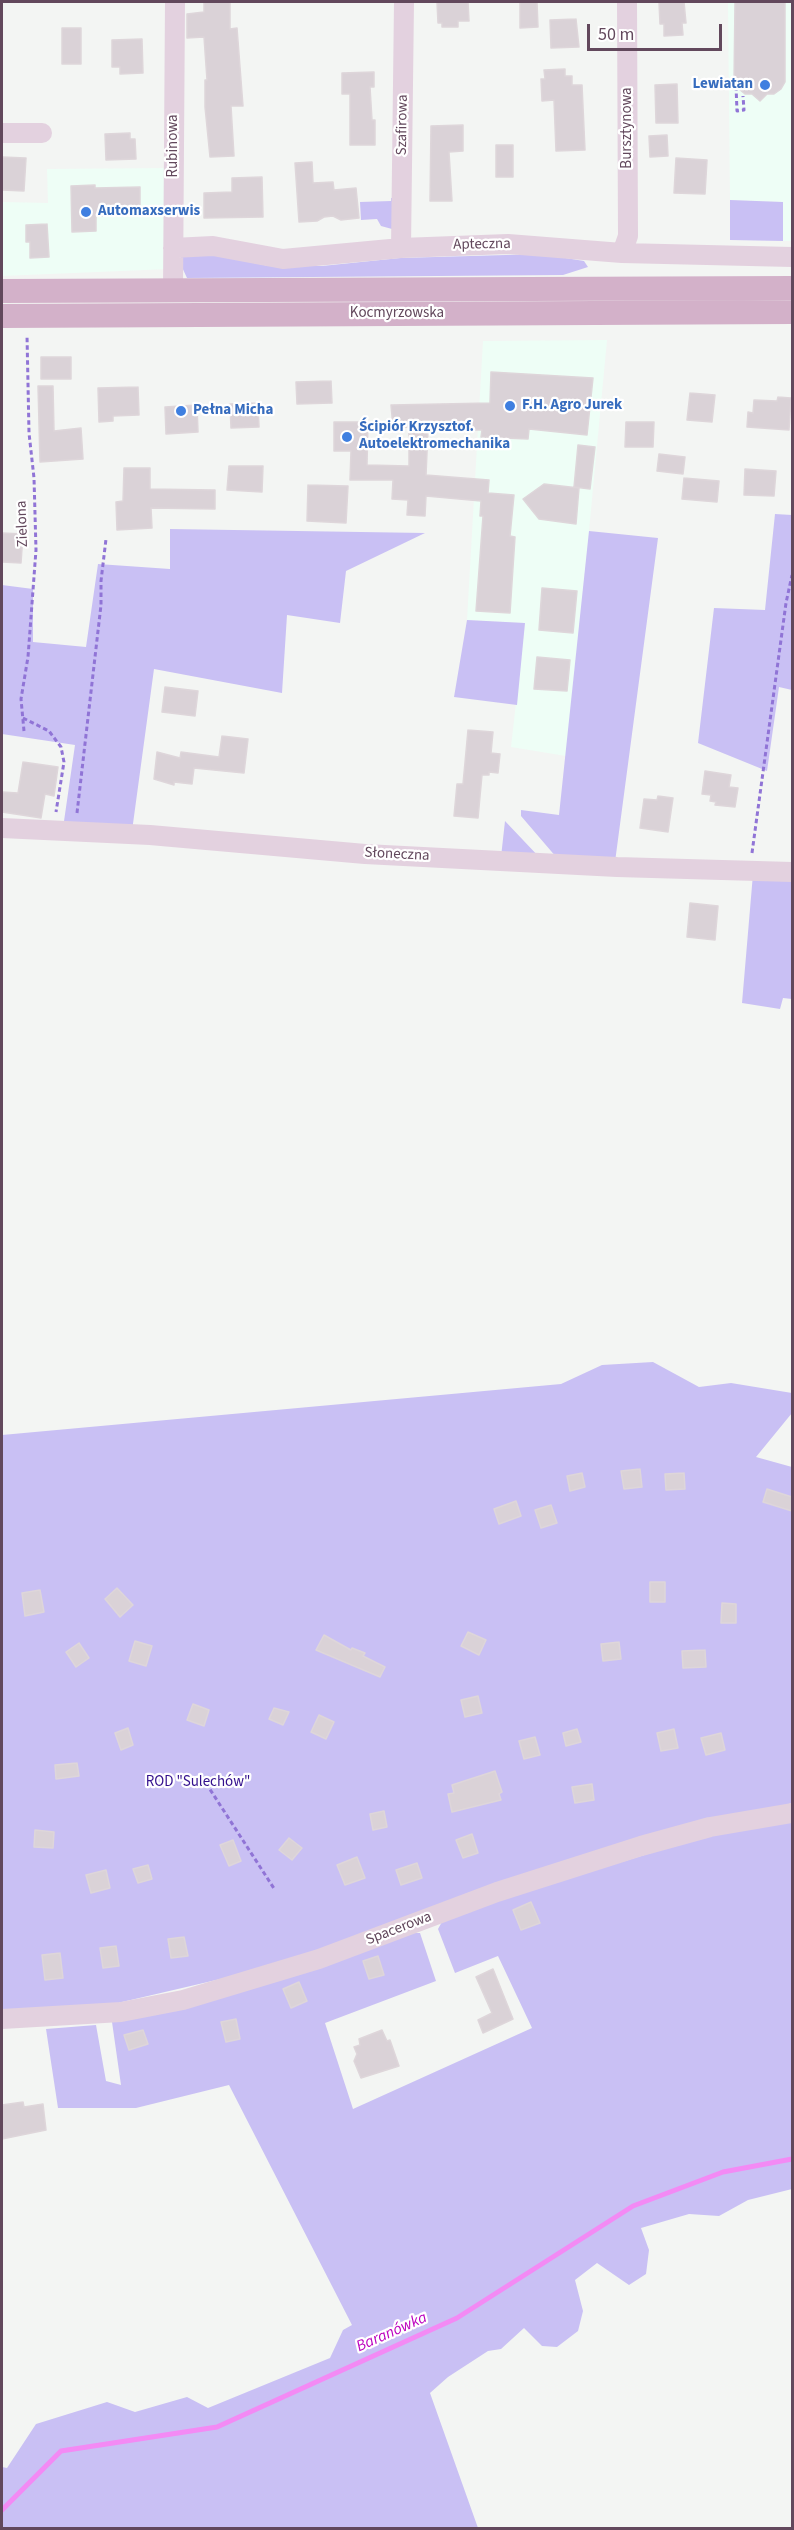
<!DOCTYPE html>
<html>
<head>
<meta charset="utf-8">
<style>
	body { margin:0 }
	#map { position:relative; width:794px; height:2530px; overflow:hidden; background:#f3f5f3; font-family:"Source Sans 3",sans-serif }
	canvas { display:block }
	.frame { position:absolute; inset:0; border:3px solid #62485c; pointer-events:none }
	.scale { position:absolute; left:587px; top:24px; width:135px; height:27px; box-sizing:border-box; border:3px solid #62485c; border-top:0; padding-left:8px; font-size:18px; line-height:21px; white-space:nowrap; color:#62485c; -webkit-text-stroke:4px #fff; paint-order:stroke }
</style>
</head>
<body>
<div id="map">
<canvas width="794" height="2530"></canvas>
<div class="frame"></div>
<div class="scale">50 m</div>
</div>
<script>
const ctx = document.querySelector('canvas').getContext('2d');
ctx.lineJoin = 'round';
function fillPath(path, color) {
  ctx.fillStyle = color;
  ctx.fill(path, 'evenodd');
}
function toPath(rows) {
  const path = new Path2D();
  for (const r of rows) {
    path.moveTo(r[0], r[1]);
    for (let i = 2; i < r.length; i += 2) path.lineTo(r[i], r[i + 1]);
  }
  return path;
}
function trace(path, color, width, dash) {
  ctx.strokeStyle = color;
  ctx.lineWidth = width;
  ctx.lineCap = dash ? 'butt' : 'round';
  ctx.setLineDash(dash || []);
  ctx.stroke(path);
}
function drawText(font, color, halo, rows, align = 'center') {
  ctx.font = font + ' "Source Sans 3",sans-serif';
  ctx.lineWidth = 4.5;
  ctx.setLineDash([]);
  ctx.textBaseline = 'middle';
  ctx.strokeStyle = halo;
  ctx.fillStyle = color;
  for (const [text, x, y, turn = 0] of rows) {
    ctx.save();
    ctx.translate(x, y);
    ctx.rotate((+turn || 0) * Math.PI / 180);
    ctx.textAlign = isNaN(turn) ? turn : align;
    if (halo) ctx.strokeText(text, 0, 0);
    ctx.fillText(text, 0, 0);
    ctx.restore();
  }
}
const commercial = toPath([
	[728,2,792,2,792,241,783,241,783,202,730,200],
	[170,168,169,269,2,276,2,202,48,203,47,169],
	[607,340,589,531,566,756,511,747,525,623,467,620,483,341]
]);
const green = toPath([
	[391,198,394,198,392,229,381,226,377,219,361,220,360,202,391,201],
	[730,200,783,202,783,241,730,240],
	[541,254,584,261,588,267,563,275,187,278,181,265,181,257,213,255,269,266,322,266,400,258],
	[775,514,792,515,792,690,779,687,767,771,698,743,714,608,765,610],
	[170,529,425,533,346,571,340,623,287,615,282,693,154,669,132,831,63,828,75,745,2,734,2,585,33,589,33,642,86,647,98,564,170,569],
	[589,531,658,538,615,862,557,858,521,816,521,810,559,815],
	[467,620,525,623,517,705,454,697],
	[505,821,541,859,501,857],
	[753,874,792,876,792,999,783,998,780,1009,742,1003],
	[653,1362,699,1387,731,1383,792,1393,792,1413,756,1457,792,1467,792,1803,242,1974,105,2006,2,2010,2,1435,561,1384,602,1365],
	[792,1819,792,2189,748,2200,719,2216,689,2214,641,2228,649,2250,646,2274,629,2285,597,2263,575,2280,583,2311,578,2331,557,2347,542,2346,524,2328,501,2349,488,2351,448,2377,430,2393,478,2528,2,2528,2,2467,7,2468,36,2424,107,2402,135,2412,187,2397,208,2408,330,2358,343,2330,352,2325,229,2085,136,2108,58,2108,46,2029,96,2025,106,2081,121,2085,112,2022,411,1933,420,1933,436,1981,325,2023,353,2109,532,2028,498,1956,455,1973,438,1929,443,1920,510,1896,700,1838]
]);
const stream = toPath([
	[2,2510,61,2451,217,2427,457,2318,633,2206,723,2172,792,2159]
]);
const building = toPath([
	[204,2,230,2,230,29,237,28,243,106,231,106,234,156,210,157,205,107,205,80,207,80,204,37,187,38,187,14,204,12,204,2],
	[437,2,468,2,469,21,458,21,458,27,442,27,442,23,438,23,437,2],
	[520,2,537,2,538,27,520,28,520,2],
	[659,2,684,2,686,23,682,23,683,35,664,36,664,24,660,24,659,2],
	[735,2,785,2,785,82,781,89,774,94,767,94,760,101,752,94,745,94,739,89,734,82,735,2],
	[576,19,579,47,551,48,550,20,576,19],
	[62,28,81,28,81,64,62,64,62,28],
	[142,39,143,73,120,74,120,67,112,67,112,40,142,39],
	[565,69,565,76,572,76,572,85,582,85,585,150,556,151,554,100,542,101,541,79,545,79,544,70,565,69],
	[374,72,374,87,370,87,372,120,375,120,375,145,350,145,350,94,342,94,342,73,374,72],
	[677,84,678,123,656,123,655,85,677,84],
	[463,125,463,151,449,152,452,201,430,201,431,126,463,125],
	[130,133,130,139,135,139,136,159,106,160,105,134,130,133],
	[667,135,668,156,650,157,649,136,667,135],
	[496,145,513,145,513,177,496,177,496,145],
	[2,157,26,158,24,191,2,190,2,157],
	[676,158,707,160,705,194,674,193,676,158],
	[312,162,313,183,333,182,334,190,356,188,359,218,341,220,333,216,324,217,317,221,299,222,295,163,312,162],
	[262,177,263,217,204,218,204,193,232,192,232,178,262,177],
	[95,185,95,188,140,187,140,215,96,216,96,231,72,232,71,186,95,185],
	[47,224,49,257,30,258,30,242,26,242,26,225,47,224],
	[41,357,71,357,71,379,41,379,41,357],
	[491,372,593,378,587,435,529,429,528,439,481,437,482,430,428,430,426,475,489,480,488,493,514,495,510,536,515,537,510,613,476,611,483,516,480,516,481,501,426,496,425,516,407,515,408,500,392,499,393,480,350,480,351,451,334,451,334,422,368,422,367,465,409,466,409,427,393,428,391,405,490,403,491,372],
	[331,381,332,403,297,404,296,382,331,381],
	[38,386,53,386,54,431,81,428,83,459,40,462,38,386],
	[138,387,139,415,113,416,113,421,99,422,98,388,138,387],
	[690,393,715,395,712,422,687,420,690,393],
	[778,397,791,398,789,430,747,427,748,412,753,413,754,400,777,401,778,397],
	[258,403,259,427,231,428,230,404,258,403],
	[197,405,198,432,166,434,165,407,197,405],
	[626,422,654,422,653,447,625,447,626,422],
	[578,445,595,447,590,489,574,487,578,445],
	[659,454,685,457,683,474,657,471,659,454],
	[229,466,263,466,262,492,227,490,229,466],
	[124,468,150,468,150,489,215,490,215,509,151,508,152,528,117,530,116,502,123,501,124,468],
	[745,469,776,471,774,496,744,495,745,469],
	[684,478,719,481,717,502,682,499,684,478],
	[544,484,579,488,576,524,539,519,523,499,544,484],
	[308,485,348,486,346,523,307,521,308,485],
	[2,533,23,534,21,563,2,562,2,533],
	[542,588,577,591,573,633,539,630,542,588],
	[537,657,570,660,567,691,534,689,537,657],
	[165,687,198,691,195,716,162,712,165,687],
	[468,730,493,732,491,753,500,754,498,773,489,772,489,775,482,775,478,818,454,816,457,784,463,784,468,730],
	[222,736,248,739,244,773,194,768,192,784,174,782,174,785,154,779,157,752,180,758,181,752,219,757,222,736],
	[23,762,58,767,54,796,45,794,41,818,2,812,2,792,18,793,23,762],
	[705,771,731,775,729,787,738,788,735,807,715,805,716,802,710,801,711,795,702,794,705,771],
	[658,796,673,798,668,832,640,828,644,799,657,800,658,796],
	[690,903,718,906,715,940,687,937,690,903],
	[640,1469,642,1487,624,1489,621,1471,640,1469],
	[582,1473,585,1487,570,1491,567,1476,582,1473],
	[684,1473,685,1489,666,1490,665,1474,684,1473],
	[767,1489,792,1497,792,1511,763,1502,767,1489],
	[516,1501,521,1516,499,1524,494,1509,516,1501],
	[551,1505,557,1523,541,1528,535,1510,551,1505],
	[650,1582,665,1582,665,1602,650,1602,650,1582],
	[117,1588,133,1605,120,1617,105,1599,117,1588],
	[40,1590,44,1612,25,1616,22,1593,40,1590],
	[722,1603,736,1604,736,1623,721,1623,722,1603],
	[468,1632,486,1640,479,1655,461,1646,468,1632],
	[324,1635,351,1650,352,1648,365,1653,363,1656,385,1667,380,1677,316,1650,324,1635],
	[135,1641,152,1646,146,1666,129,1661,135,1641],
	[619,1642,621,1659,603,1661,601,1644,619,1642],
	[79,1643,89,1658,76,1667,66,1652,79,1643],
	[705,1650,706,1667,683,1668,682,1651,705,1650],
	[478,1696,482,1713,465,1717,461,1700,478,1696],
	[193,1704,209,1710,204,1726,187,1720,193,1704],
	[274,1708,289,1712,283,1725,269,1719,274,1708],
	[319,1715,334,1722,326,1739,311,1732,319,1715],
	[128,1728,133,1745,121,1750,115,1733,128,1728],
	[577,1729,581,1742,566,1746,563,1733,577,1729],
	[674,1729,678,1748,661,1751,657,1733,674,1729],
	[721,1733,725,1750,706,1755,701,1738,721,1733],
	[535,1737,540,1755,524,1759,519,1741,535,1737],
	[77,1763,79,1776,56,1779,55,1765,77,1763],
	[495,1771,502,1792,499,1794,501,1800,452,1812,448,1794,454,1793,452,1785,495,1771],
	[592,1784,594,1800,575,1803,572,1787,592,1784],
	[384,1811,387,1827,373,1830,370,1814,384,1811],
	[35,1830,54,1832,53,1848,34,1847,35,1830],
	[472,1834,478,1853,463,1858,456,1840,472,1834],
	[289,1838,302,1848,292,1860,279,1850,289,1838],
	[233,1840,241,1861,229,1866,220,1845,233,1840],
	[357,1857,365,1878,345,1885,337,1865,357,1857],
	[417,1863,422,1878,401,1885,396,1870,417,1863],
	[148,1865,152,1879,138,1883,133,1869,148,1865],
	[106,1870,110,1888,91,1893,86,1875,106,1870],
	[531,1902,540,1923,521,1930,513,1910,531,1902],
	[184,1937,188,1956,171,1958,168,1939,184,1937],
	[116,1946,119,1966,103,1968,100,1948,116,1946],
	[60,1953,63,1978,45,1980,42,1955,60,1953],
	[378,1956,384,1975,369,1979,363,1961,378,1956],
	[493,1969,513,2019,483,2033,478,2020,492,2013,476,1977,493,1969],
	[299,1982,307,2001,291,2008,283,1989,299,1982],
	[236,2019,240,2039,226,2042,221,2022,236,2019],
	[143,2030,148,2044,129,2050,124,2035,143,2030],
	[382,2030,387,2041,390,2040,399,2066,361,2078,354,2061,357,2054,354,2047,360,2045,359,2039,382,2030],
	[23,2102,24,2107,43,2104,46,2130,2,2139,2,2105,23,2102]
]);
const path = toPath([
	[736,86,737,111,744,110,743,96],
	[23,718,49,731,61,747,64,762,56,812],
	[24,731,21,699,28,657,36,550,34,478,29,433,27,335],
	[77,813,101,605,101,581,106,539],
	[752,853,786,603,792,575],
	[202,1777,275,1890]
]);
const minor = toPath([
	[2,133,42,133],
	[173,248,213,246,283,259,401,248,508,244,622,253,792,257],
	[401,248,404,2],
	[622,253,628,236,627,2],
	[173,291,175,2],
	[2,828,150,835,365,854,617,867,792,872],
	[2,2019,121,2012,183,2000,319,1959,497,1892,641,1846,710,1827,792,1813]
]);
const major = toPath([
	[2,291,792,288],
	[2,316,792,312]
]);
const markers = [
	[765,85,6,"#3f7fe0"],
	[86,212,6,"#3f7fe0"],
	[510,406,6,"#3f7fe0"],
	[181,411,6,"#3f7fe0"],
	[347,437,6,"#3f7fe0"]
];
const shopNames = [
	["Lewiatan",753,85,"right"],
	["Automaxserwis",98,212],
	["F.H. Agro Jurek",522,406],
	["Pełna Micha",193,411],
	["Ścipiór Krzysztof.",359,428],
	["Autoelektromechanika",359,445]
];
const streetNames = [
	["Szafirowa",403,125,-89],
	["Bursztynowa",628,128,-90],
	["Rubinowa",174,146,-90],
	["Apteczna",482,245,-1],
	["Kocmyrzowska",397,314],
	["Zielona",23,524,-92],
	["Słoneczna",397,855,3],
	["Spacerowa",399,1929,-21]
];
const parkNames = [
	["ROD \"Sulechów\"",198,1783]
];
const waterNames = [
	["Baranówka",392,2333,-24]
];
fillPath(commercial, '#eefef6');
fillPath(green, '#c9c0f4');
trace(stream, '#f38af4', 5);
fillPath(building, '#dad2d7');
trace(building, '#ded6da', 1.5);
trace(path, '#9074d6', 3, [4.5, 3]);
trace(minor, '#e3d1df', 20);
trace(major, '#d3b1c9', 24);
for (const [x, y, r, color] of markers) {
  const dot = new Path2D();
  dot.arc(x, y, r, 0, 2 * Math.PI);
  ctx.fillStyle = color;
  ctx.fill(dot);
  trace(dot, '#fff', 2);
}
drawText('bold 15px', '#366cbe', '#fff', shopNames, 'left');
drawText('15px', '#62485c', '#fff', streetNames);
drawText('15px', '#33108d', '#fff', parkNames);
drawText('italic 16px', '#bc00be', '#fff', waterNames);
</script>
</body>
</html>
